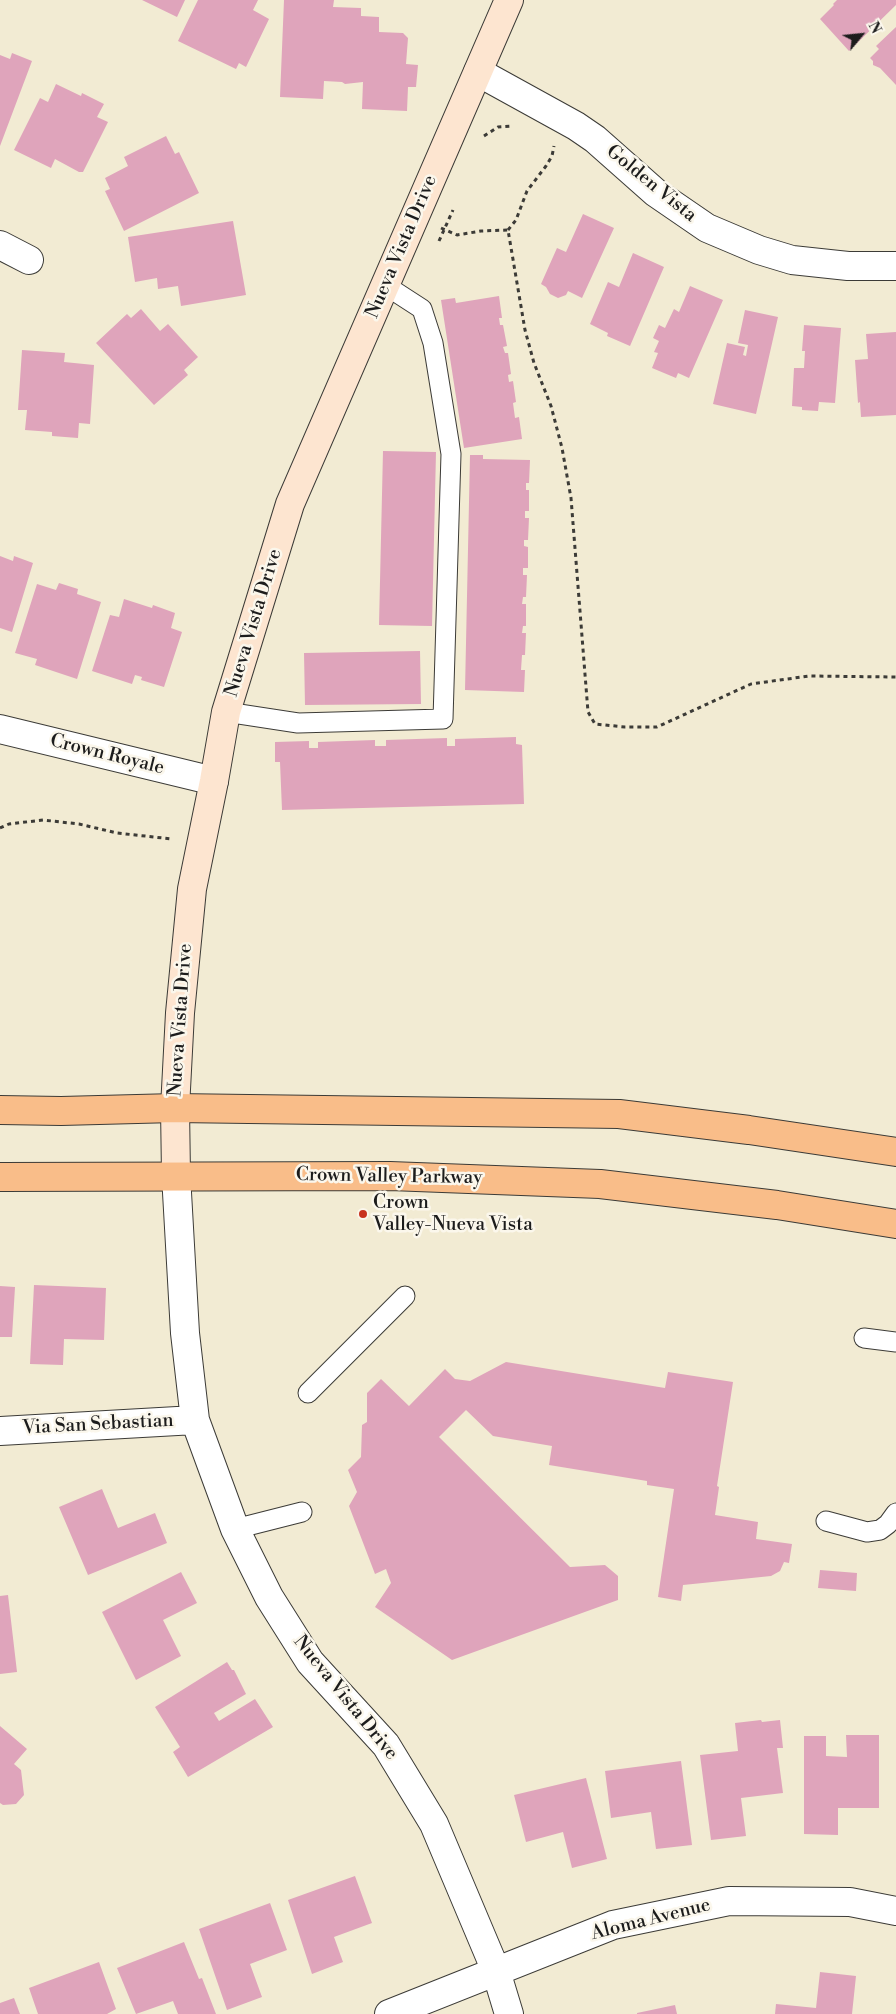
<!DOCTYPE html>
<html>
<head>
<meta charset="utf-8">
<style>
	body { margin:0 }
	#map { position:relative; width:896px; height:2014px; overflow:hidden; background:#f2ebd3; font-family:"Libre Bodoni",serif }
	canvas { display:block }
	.north { position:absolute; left:836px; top:10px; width:50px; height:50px; -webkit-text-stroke:4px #fbf7ec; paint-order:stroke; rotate:62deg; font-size:14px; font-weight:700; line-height:20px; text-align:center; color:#1c1c1c }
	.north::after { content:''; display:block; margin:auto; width:18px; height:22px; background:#1c1c1c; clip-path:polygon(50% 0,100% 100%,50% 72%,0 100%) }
</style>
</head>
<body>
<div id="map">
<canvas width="896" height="2014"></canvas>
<div class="north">N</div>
</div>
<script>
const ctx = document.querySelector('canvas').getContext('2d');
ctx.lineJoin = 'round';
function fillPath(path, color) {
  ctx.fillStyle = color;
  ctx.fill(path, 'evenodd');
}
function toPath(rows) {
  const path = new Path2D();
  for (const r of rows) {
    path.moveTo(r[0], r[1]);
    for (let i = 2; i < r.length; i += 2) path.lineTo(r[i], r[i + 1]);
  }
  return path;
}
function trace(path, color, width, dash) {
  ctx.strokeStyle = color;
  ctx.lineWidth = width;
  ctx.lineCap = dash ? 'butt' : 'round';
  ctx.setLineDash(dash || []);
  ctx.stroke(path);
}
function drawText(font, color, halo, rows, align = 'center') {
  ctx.font = font + ' "Libre Bodoni",serif';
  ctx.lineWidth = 5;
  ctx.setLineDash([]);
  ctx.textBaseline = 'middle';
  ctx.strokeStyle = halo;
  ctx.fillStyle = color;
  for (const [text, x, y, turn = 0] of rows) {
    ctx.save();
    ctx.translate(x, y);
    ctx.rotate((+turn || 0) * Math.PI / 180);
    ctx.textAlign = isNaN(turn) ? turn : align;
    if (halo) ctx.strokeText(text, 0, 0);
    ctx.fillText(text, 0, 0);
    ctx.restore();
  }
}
const building = toPath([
	[142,0,185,0,177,17],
	[198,0,258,0,253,10,269,19,246,67,239,63,236,69,178,41],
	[284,0,334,0,333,7,361,8,361,16,379,17,379,32,403,33,408,38,406,64,418,65,416,87,408,87,407,111,362,109,363,82,345,84,342,82,324,81,323,99,280,97],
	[837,0,896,0,896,5,849,51,820,19,834,5,833,4],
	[896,27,896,85,880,68,873,65,873,61,870,58,879,49,876,46],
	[12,53,32,61,0,146,0,55,10,59],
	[56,84,81,96,82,93,104,104,97,117,108,122,83,172,79,172,55,159,51,168,14,150,40,98,48,102],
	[166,136,175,154,179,152,199,193,124,231,105,191,110,189,105,178,128,166,124,157],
	[583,214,614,228,582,298,568,291,566,295,558,298,550,294,546,287,541,284,557,248,566,252],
	[233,221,246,295,181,306,178,286,158,289,157,278,135,282,128,237],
	[633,253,664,267,630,346,607,336,608,333,590,324,608,282,619,287],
	[690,286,723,300,689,378,678,373,676,378,652,368,658,353,654,352,659,341,653,338,659,325,665,328,674,309,679,312],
	[499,296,502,318,499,318,500,325,503,325,507,346,503,347,505,353,508,353,511,374,508,375,509,382,513,381,516,402,513,403,515,418,519,417,522,439,464,448,441,300,455,298,456,303],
	[141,309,160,331,168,324,198,357,184,370,188,375,154,405,96,343,127,314,131,318],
	[745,310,778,317,756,414,713,404,727,343,745,347,743,355,746,356,748,345,738,343],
	[804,325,841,328,835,403,819,402,818,411,802,410,802,407,792,406,794,368,804,368,805,351,802,351],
	[896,332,896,415,861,417,860,402,858,403,855,360,868,359,866,334],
	[22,350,65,353,64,362,94,365,90,424,79,423,78,438,52,436,52,432,25,430,27,410,18,410],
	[383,451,436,452,432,626,379,625],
	[470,455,483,455,483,459,530,460,529,483,526,483,526,490,529,490,529,511,525,511,525,518,529,518,528,540,524,540,524,546,528,547,528,568,523,568,523,575,527,575,526,597,523,597,522,604,526,604,526,626,523,626,522,633,526,633,525,655,522,655,521,670,525,670,524,692,465,690],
	[0,556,13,561,14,556,33,563,12,632,0,628],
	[59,583,78,589,77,594,101,602,77,679,35,665,37,659,15,653,37,584,56,590],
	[124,599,152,608,153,605,175,613,171,628,182,632,164,687,141,680,142,677,135,675,132,684,92,671,110,615,119,617],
	[420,651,421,704,305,705,304,653],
	[516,737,516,744,522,745,524,804,282,810,280,762,275,762,275,742,309,741,309,748,318,748,318,742,375,740,375,746,386,746,386,740,447,738,447,746,455,746,455,739],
	[34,1285,106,1288,104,1340,64,1339,63,1365,30,1364],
	[0,1286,15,1287,12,1337,0,1337],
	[506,1362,665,1388,668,1372,733,1382,717,1486,719,1487,715,1515,758,1522,756,1539,792,1544,789,1563,784,1562,780,1571,771,1576,683,1585,681,1601,658,1597,674,1489,647,1485,647,1481,549,1465,552,1446,493,1436,466,1410,439,1437,570,1567,605,1565,618,1576,618,1600,452,1660,375,1607,391,1583,386,1569,375,1574,349,1506,357,1492,348,1470,361,1457,362,1425,367,1422,367,1393,381,1379,409,1406,445,1369,455,1379,470,1381],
	[102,1489,118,1528,155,1513,167,1543,88,1575,59,1507],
	[820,1570,857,1573,856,1591,818,1588],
	[181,1572,197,1603,163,1620,181,1656,136,1680,102,1612],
	[8,1595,17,1672,0,1674,0,1596],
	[227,1662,232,1670,234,1670,246,1694,214,1713,219,1721,255,1699,273,1727,188,1777,173,1752,180,1747,155,1707],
	[761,1720,762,1722,780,1720,783,1748,777,1748,783,1793,741,1798,746,1836,711,1840,700,1755,738,1751,735,1723],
	[0,1726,27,1749,14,1764,21,1770,24,1795,16,1804,3,1805,0,1803],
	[846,1735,879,1735,879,1808,838,1808,838,1835,804,1834,804,1736,826,1736,826,1756,847,1757],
	[681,1761,692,1845,656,1849,651,1812,611,1818,605,1771],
	[586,1778,607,1859,572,1868,563,1832,526,1842,514,1795],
	[355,1876,372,1923,334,1937,343,1962,312,1974,288,1900],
	[270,1903,287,1950,250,1964,262,1997,227,2010,199,1929],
	[184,1942,199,1979,202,1978,216,2014,178,2014,173,2001,136,2014,117,1968],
	[99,1962,116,2009,107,2014,38,2014,29,1988],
	[820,1972,856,1976,852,2014,775,2014,776,2004,816,2008],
	[14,1998,20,2014,0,2014,0,2003],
	[675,2005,677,2014,637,2014,637,2013]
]);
const path = toPath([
	[484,136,498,127,513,126],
	[441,228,457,235,481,231,508,230,525,330,534,363,551,406,562,448,571,498,588,712,595,724,625,727,657,727,751,684,809,676,896,677],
	[508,230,516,220,527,191,546,166,552,156,554,146],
	[439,241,453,210],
	[0,828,9,824,43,820,79,824,117,833,172,839]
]);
const lane = toPath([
	[226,712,298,723,443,719,451,454,433,343,422,309,385,285],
	[864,1338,896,1342],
	[308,1393,405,1296],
	[826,1521,867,1532,880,1530,888,1524,896,1513],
	[235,1529,302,1512]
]);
const street = toPath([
	[478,72,576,126,595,139,656,193,707,228,759,250,792,260,848,266,896,266],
	[0,245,29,260],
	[0,729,214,781],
	[176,1175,185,1333,195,1420,235,1529,269,1597,310,1662,386,1745,434,1824,496,1971,509,2014],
	[0,1431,195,1420],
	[389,2014,613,1925,729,1901,850,1902,896,1911]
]);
const secondary = toPath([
	[176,1175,175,1108,180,1013,192,889,214,781,226,712,290,504,509,0]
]);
const primary = toPath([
	[0,1110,61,1111,175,1108,619,1114,749,1130,896,1152],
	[0,1177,390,1176,600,1184,777,1205,896,1224]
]);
const markers = [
	[363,1214,5,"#c8321e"]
];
const streetNames = [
	["Golden Vista",651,184,39],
	["Nueva Vista Drive",402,247,-67],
	["Nueva Vista Drive",254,623,-73],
	["Crown Royale",107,755,14],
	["Nueva Vista Drive",181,1020,-86],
	["Crown Valley Parkway",389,1177,1],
	["Via San Sebastian",98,1425,-3],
	["Nueva Vista Drive",345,1698,51],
	["Aloma Avenue",651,1920,-14]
];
const poiNames = [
	["Crown",373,1203],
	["Valley-Nueva Vista",373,1225]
];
fillPath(building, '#dfa4bb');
trace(lane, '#3c3b37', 21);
trace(street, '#3c3b37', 30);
trace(secondary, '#3c3b37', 30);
trace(primary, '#3c3b37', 30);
trace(path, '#3c3b37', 3, [4, 4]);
trace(lane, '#fff', 19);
trace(street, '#fff', 28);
trace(secondary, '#fde5d0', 28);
trace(primary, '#f9bd89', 28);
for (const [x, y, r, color] of markers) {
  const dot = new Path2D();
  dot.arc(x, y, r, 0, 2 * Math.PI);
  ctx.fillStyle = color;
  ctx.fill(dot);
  trace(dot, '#fbf7ec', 2);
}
drawText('19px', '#1c1c1c', '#fbf7ec', streetNames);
drawText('19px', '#1c1c1c', '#fbf7ec', poiNames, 'left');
</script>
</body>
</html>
